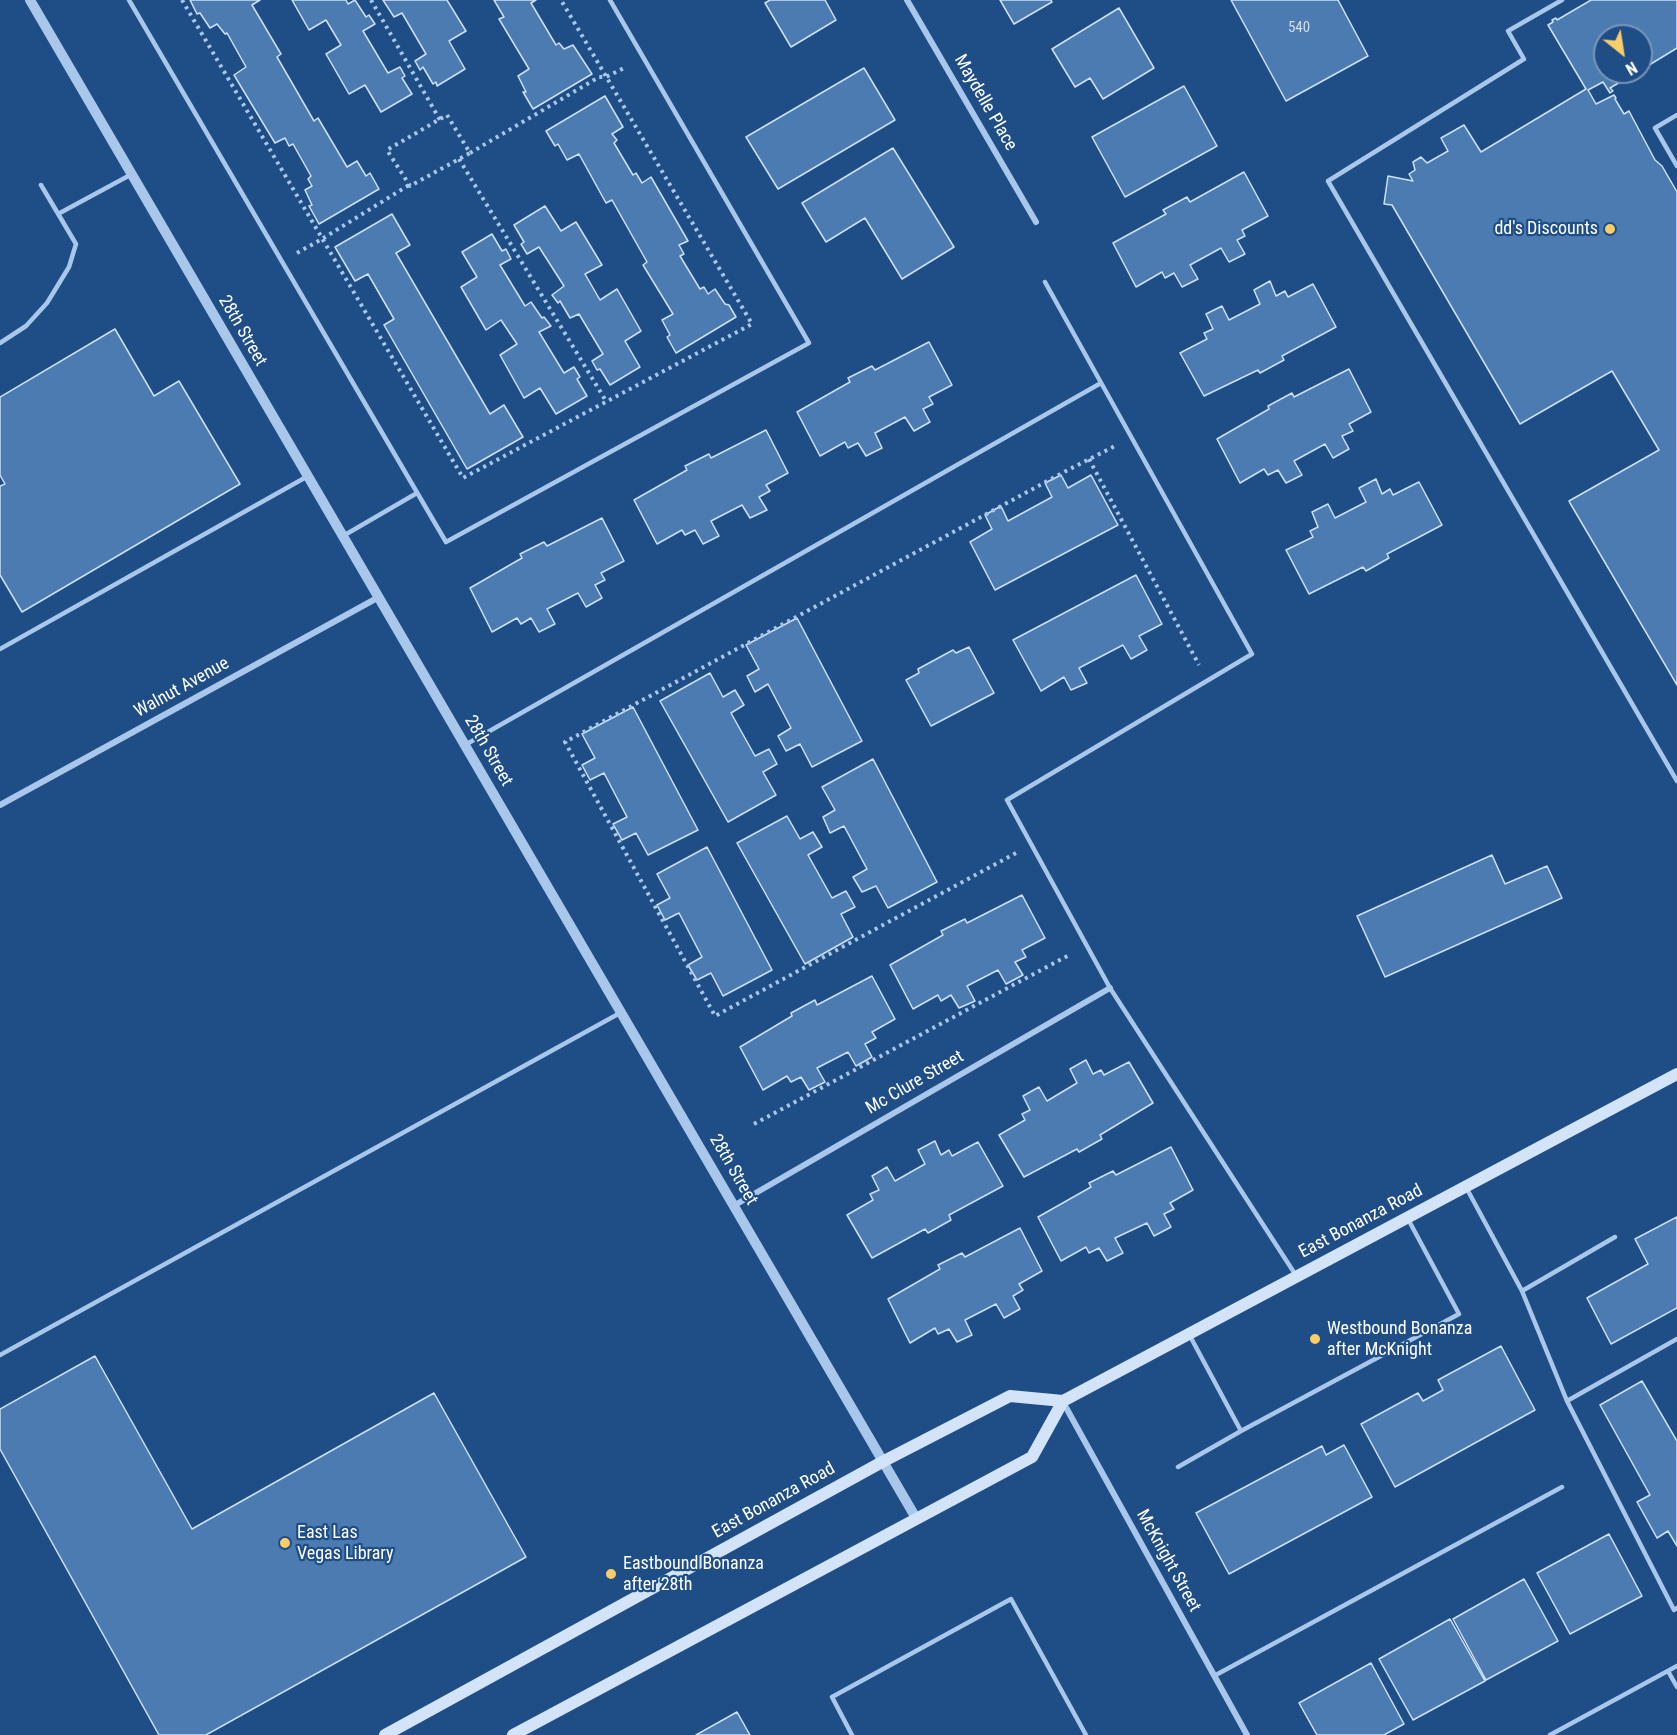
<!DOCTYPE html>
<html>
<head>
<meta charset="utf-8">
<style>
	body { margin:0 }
	#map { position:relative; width:1677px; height:1735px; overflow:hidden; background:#1f4e87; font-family:"Roboto Condensed",sans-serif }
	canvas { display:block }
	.north { position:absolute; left:1593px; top:24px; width:60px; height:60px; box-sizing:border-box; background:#1f4e87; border:2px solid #7995b7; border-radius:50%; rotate:150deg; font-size:16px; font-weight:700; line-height:24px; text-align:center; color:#fff }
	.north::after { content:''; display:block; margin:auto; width:21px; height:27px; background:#f9cd68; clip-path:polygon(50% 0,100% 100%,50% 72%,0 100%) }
</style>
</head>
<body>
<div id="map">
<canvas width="1677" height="1735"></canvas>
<div class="north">N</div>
</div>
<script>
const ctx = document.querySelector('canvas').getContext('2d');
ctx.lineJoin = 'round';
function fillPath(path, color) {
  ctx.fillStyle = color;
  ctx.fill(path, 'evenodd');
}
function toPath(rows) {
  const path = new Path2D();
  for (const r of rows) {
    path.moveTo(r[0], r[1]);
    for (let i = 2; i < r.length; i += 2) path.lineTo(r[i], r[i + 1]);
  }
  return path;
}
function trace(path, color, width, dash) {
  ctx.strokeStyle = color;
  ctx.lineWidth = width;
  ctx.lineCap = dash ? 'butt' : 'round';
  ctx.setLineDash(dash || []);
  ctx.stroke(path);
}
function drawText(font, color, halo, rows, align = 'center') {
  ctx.font = font + ' "Roboto Condensed",sans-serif';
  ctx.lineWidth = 4.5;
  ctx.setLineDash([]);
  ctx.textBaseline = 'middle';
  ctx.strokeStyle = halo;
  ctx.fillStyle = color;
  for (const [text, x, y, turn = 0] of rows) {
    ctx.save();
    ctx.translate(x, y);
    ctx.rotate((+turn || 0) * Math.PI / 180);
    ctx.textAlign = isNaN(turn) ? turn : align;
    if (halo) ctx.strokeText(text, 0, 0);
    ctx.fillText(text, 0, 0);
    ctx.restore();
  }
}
const building = toPath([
	[190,0,260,0,252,5,281,54,277,57,314,121,318,118,347,167,357,161,366,176,370,173,379,189,319,224,309,206,312,205,305,190,312,186,308,179,311,176,293,144,289,146,285,138,275,143,234,75,246,67,227,33,225,34,217,24,210,28,200,13,197,14,190,0],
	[292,0,346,0,348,4,355,0,366,17,369,15,375,24,363,31,388,73,400,67,405,76,402,78,412,94,381,112,365,85,349,94,326,54,341,45,326,20,309,30,292,0],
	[383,0,447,0,466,31,449,41,465,69,437,86,436,82,433,84,423,67,420,70,415,61,426,54,402,13,394,17,383,0],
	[494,0,536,0,531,3,556,45,559,43,564,49,573,45,592,74,533,109,523,92,526,92,518,76,529,69,499,19,504,17,494,0],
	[770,0,825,0,836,20,791,47,765,3,770,0],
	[1000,0,1051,0,1052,2,1014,24,1000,0],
	[1231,0,1338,0,1368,56,1286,101,1231,0],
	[1591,0,1677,0,1677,48,1641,70,1641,36,1605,36,1605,72,1637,72,1610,88,1613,91,1610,93,1603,82,1588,90,1596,104,1614,95,1616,98,1615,99,1624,114,1629,111,1655,160,1662,166,1677,192,1677,685,1570,503,1569,501,1659,450,1612,371,1520,424,1392,205,1384,204,1388,176,1413,181,1409,174,1415,170,1413,162,1421,157,1427,163,1448,151,1441,138,1464,125,1481,152,1586,89,1548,25,1553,22,1552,20,1556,18,1557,20,1591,0],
	[1119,8,1154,68,1103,99,1090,78,1075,87,1052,49,1119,8],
	[864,68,895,120,778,189,746,137,864,68],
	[1184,86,1217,146,1125,197,1092,137,1184,86],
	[605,96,623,127,612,134,617,140,614,143,633,175,636,173,642,183,651,177,688,241,679,245,684,254,680,256,700,289,704,287,708,294,715,289,725,304,729,305,736,317,676,353,667,337,670,335,662,320,673,314,643,265,647,262,612,200,606,203,579,154,567,160,558,144,555,146,546,131,605,96],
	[893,148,954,247,902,279,865,218,826,242,802,203,893,148],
	[1244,172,1268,216,1242,230,1245,236,1237,240,1245,254,1229,262,1221,248,1190,265,1198,279,1182,287,1174,273,1165,278,1162,272,1136,287,1113,243,1166,214,1163,210,1187,197,1190,202,1244,172],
	[545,206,561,231,576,222,602,265,585,274,600,300,617,289,641,331,625,341,640,367,610,385,600,369,597,370,592,361,603,354,579,314,570,318,560,301,558,303,552,295,564,286,539,247,527,254,521,244,524,242,514,225,545,206],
	[392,214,410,245,396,253,490,414,504,405,523,437,467,469,384,325,394,319,368,274,355,281,335,247,392,214],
	[492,234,502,251,506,249,511,259,500,265,525,306,531,302,542,318,544,317,551,326,539,332,564,373,574,367,580,377,577,379,587,396,556,414,540,388,524,398,500,355,517,344,501,320,486,330,461,287,477,277,462,252,492,234],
	[1270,281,1276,296,1285,291,1288,297,1313,284,1336,327,1282,356,1284,360,1260,373,1258,370,1204,396,1180,353,1207,339,1204,333,1213,329,1206,314,1222,306,1229,320,1260,304,1254,290,1270,281],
	[115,329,154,396,179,381,240,484,22,612,0,575,0,486,5,484,0,475,0,397,115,329],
	[929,342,952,385,929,397,933,404,923,409,930,422,914,431,905,417,875,433,882,448,866,456,858,443,848,448,845,442,820,456,797,412,850,382,848,378,872,366,875,370,929,342],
	[1349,369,1371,412,1349,424,1353,431,1342,436,1349,449,1333,458,1325,444,1294,461,1302,475,1286,483,1278,470,1268,475,1264,469,1240,483,1217,439,1269,409,1268,406,1292,393,1294,397,1349,369],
	[766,430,788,473,766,485,770,491,759,497,767,510,750,518,742,505,711,521,719,536,703,544,695,530,685,535,682,530,657,544,634,500,687,470,685,466,709,454,711,458,766,430],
	[1061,475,1068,488,1091,475,1118,525,995,590,970,542,992,529,985,515,1001,506,1008,521,1052,497,1045,483,1061,475],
	[1376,479,1382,494,1390,489,1393,495,1419,482,1442,525,1387,554,1389,558,1366,571,1363,567,1309,594,1286,550,1313,537,1310,531,1318,527,1312,512,1328,504,1335,518,1366,502,1359,488,1376,479],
	[602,518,624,561,601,573,605,580,595,585,602,598,586,607,578,593,547,609,555,624,539,632,531,618,521,624,517,618,492,632,470,588,522,558,520,554,544,542,547,546,602,518],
	[1136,575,1162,624,1139,636,1147,650,1131,659,1123,645,1079,668,1087,683,1071,690,1064,677,1041,691,1013,640,1136,575],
	[797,618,862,741,812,767,800,744,786,751,778,736,791,728,768,684,755,692,747,676,759,669,746,645,797,618],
	[969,647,994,693,931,726,906,680,919,673,918,669,953,650,956,653,969,647],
	[710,673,723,697,735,690,744,705,731,713,755,756,769,749,777,764,763,772,776,795,728,822,660,701,710,673],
	[633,707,698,830,648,855,636,833,622,840,613,824,627,817,604,773,590,780,582,765,595,758,582,734,633,707],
	[873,759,937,882,888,908,876,886,862,892,853,877,867,869,844,826,830,833,823,817,835,810,822,787,873,759],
	[787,816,800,839,813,832,822,847,808,855,832,898,846,891,855,907,841,914,853,937,805,964,737,843,787,816],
	[707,847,772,970,723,996,711,973,697,980,688,965,702,957,679,913,665,920,657,905,670,898,657,874,707,847],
	[1492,855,1505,884,1547,866,1562,898,1385,977,1357,916,1492,855],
	[1022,895,1045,938,1022,950,1026,957,1015,962,1023,975,1006,984,998,970,967,986,975,1001,959,1008,951,995,941,1001,938,995,913,1009,890,965,943,935,941,931,965,919,967,923,1022,895],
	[872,976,895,1019,872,1032,876,1038,865,1044,872,1057,856,1066,848,1052,817,1068,825,1082,809,1090,801,1077,791,1082,787,1076,763,1090,740,1047,792,1016,791,1013,815,1000,817,1005,872,976],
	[1086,1060,1093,1074,1101,1070,1104,1075,1129,1062,1153,1103,1100,1135,1102,1139,1079,1152,1077,1149,1024,1177,999,1135,1025,1120,1022,1114,1030,1110,1023,1096,1039,1087,1047,1101,1077,1083,1070,1069,1086,1060],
	[935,1141,941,1155,949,1150,952,1156,978,1142,1003,1186,949,1215,951,1220,928,1233,925,1229,872,1258,847,1215,873,1200,870,1194,879,1190,872,1176,887,1167,895,1181,925,1164,918,1150,935,1141],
	[1171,1147,1193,1190,1170,1203,1174,1209,1164,1214,1171,1227,1154,1236,1147,1223,1115,1238,1123,1253,1107,1261,1099,1248,1089,1253,1086,1247,1061,1261,1038,1217,1091,1187,1089,1183,1113,1171,1116,1175,1171,1147],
	[1677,1217,1677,1308,1611,1344,1587,1298,1648,1264,1635,1239,1677,1217],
	[1020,1228,1042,1271,1019,1284,1023,1290,1013,1296,1020,1309,1004,1318,996,1304,965,1320,972,1335,957,1342,949,1329,938,1334,935,1328,910,1343,888,1299,940,1269,938,1265,962,1253,965,1257,1020,1228],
	[1501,1346,1535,1410,1395,1487,1361,1424,1418,1393,1423,1401,1443,1390,1438,1380,1501,1346],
	[95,1356,192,1529,434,1393,526,1557,206,1735,159,1735,0,1449,0,1409,95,1356],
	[1642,1381,1677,1441,1677,1546,1668,1531,1657,1538,1637,1502,1650,1495,1600,1405,1642,1381],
	[1344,1445,1372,1497,1229,1574,1196,1513,1322,1446,1326,1455,1344,1445],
	[1609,1534,1642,1596,1570,1634,1537,1573,1609,1534],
	[1524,1579,1558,1641,1486,1680,1453,1619,1524,1579],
	[1450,1619,1485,1681,1413,1720,1379,1659,1450,1619],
	[1371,1663,1404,1724,1384,1735,1317,1735,1299,1703,1371,1663],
	[737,1712,750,1735,696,1735,737,1712]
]);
const path = toPath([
	[182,0,463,478,752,324,561,0],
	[371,0,440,120],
	[447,115,470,153,410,186,387,150,447,115],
	[470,153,599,77,606,77,626,67],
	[459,159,606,401],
	[297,253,322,239,409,185],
	[1089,459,1199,665],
	[1016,853,715,1016,565,742,1066,471,1115,446],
	[754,1124,1071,954]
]);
const service = toPath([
	[129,0,446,542,809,343,610,0],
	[1562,0,1508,31,1524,59,1328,181,1677,781],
	[1677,115,1655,128,1677,166],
	[58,214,132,174],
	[1045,282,1252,654,1007,800,1110,988,1295,1274],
	[0,343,26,326,47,303,69,267,76,244,41,185],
	[343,536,417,493],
	[0,649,308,476],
	[465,745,1101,383],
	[1467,1189,1522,1291,1615,1237],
	[1522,1291,1567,1401,1674,1610,1677,1608],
	[1190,1336,1241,1431,1459,1314,1408,1219],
	[0,1355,620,1013],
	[1567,1401,1677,1339],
	[1178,1467,1241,1431],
	[1668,1671,1677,1687],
	[1214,1676,1562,1487],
	[852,1735,832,1697,1011,1599,1086,1735],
	[1550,1735,1677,1666]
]);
const minor = toPath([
	[907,0,1036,222],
	[0,805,379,597],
	[735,1205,1110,988],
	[1063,1402,1247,1735]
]);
const tertiary = toPath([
	[30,0,916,1518]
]);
const secondary = toPath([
	[385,1735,884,1461,1010,1396,1063,1401],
	[513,1735,1032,1457,1063,1401,1677,1074]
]);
const markers = [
	[1610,229,6,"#f9cd68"],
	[1315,1339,6,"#f9cd68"],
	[285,1543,6,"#f9cd68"],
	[611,1574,6,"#f9cd68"]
];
const numberNames = [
	["540",1299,28]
];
const streetNames = [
	["Maydelle Place",985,103,60],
	["28th Street",242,331,60],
	["Walnut Avenue",182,688,-29],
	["28th Street",488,751,60],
	["Mc Clure Street",915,1083,-30],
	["28th Street",733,1170,60],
	["East Bonanza Road",1361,1222,-28],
	["East Bonanza Road",774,1501,-29],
	["McKnight Street",1168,1561,61]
];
const poiNames = [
	["dd's Discounts",1598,229,"right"],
	["Westbound Bonanza",1327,1329],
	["after McKnight",1327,1350],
	["East Las",297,1533],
	["Vegas Library",297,1554],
	["Eastbound Bonanza",623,1564],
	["after 28th",623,1585]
];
fillPath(building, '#4b7bb1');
trace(building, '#cde1f8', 1.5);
trace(path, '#a8c7ea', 4, [3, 4.5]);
trace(service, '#a8c7ea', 4.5);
trace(minor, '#a8c7ea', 6);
trace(tertiary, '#a8c7ea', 10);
trace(secondary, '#d3e4f8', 12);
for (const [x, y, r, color] of markers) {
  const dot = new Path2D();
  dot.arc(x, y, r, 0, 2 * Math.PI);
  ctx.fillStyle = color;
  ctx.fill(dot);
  trace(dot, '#1f4e87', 2);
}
drawText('15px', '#d2deec', null, numberNames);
drawText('18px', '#fff', '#1f4e87', streetNames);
drawText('18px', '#fff', '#1f4e87', poiNames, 'left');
</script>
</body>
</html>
